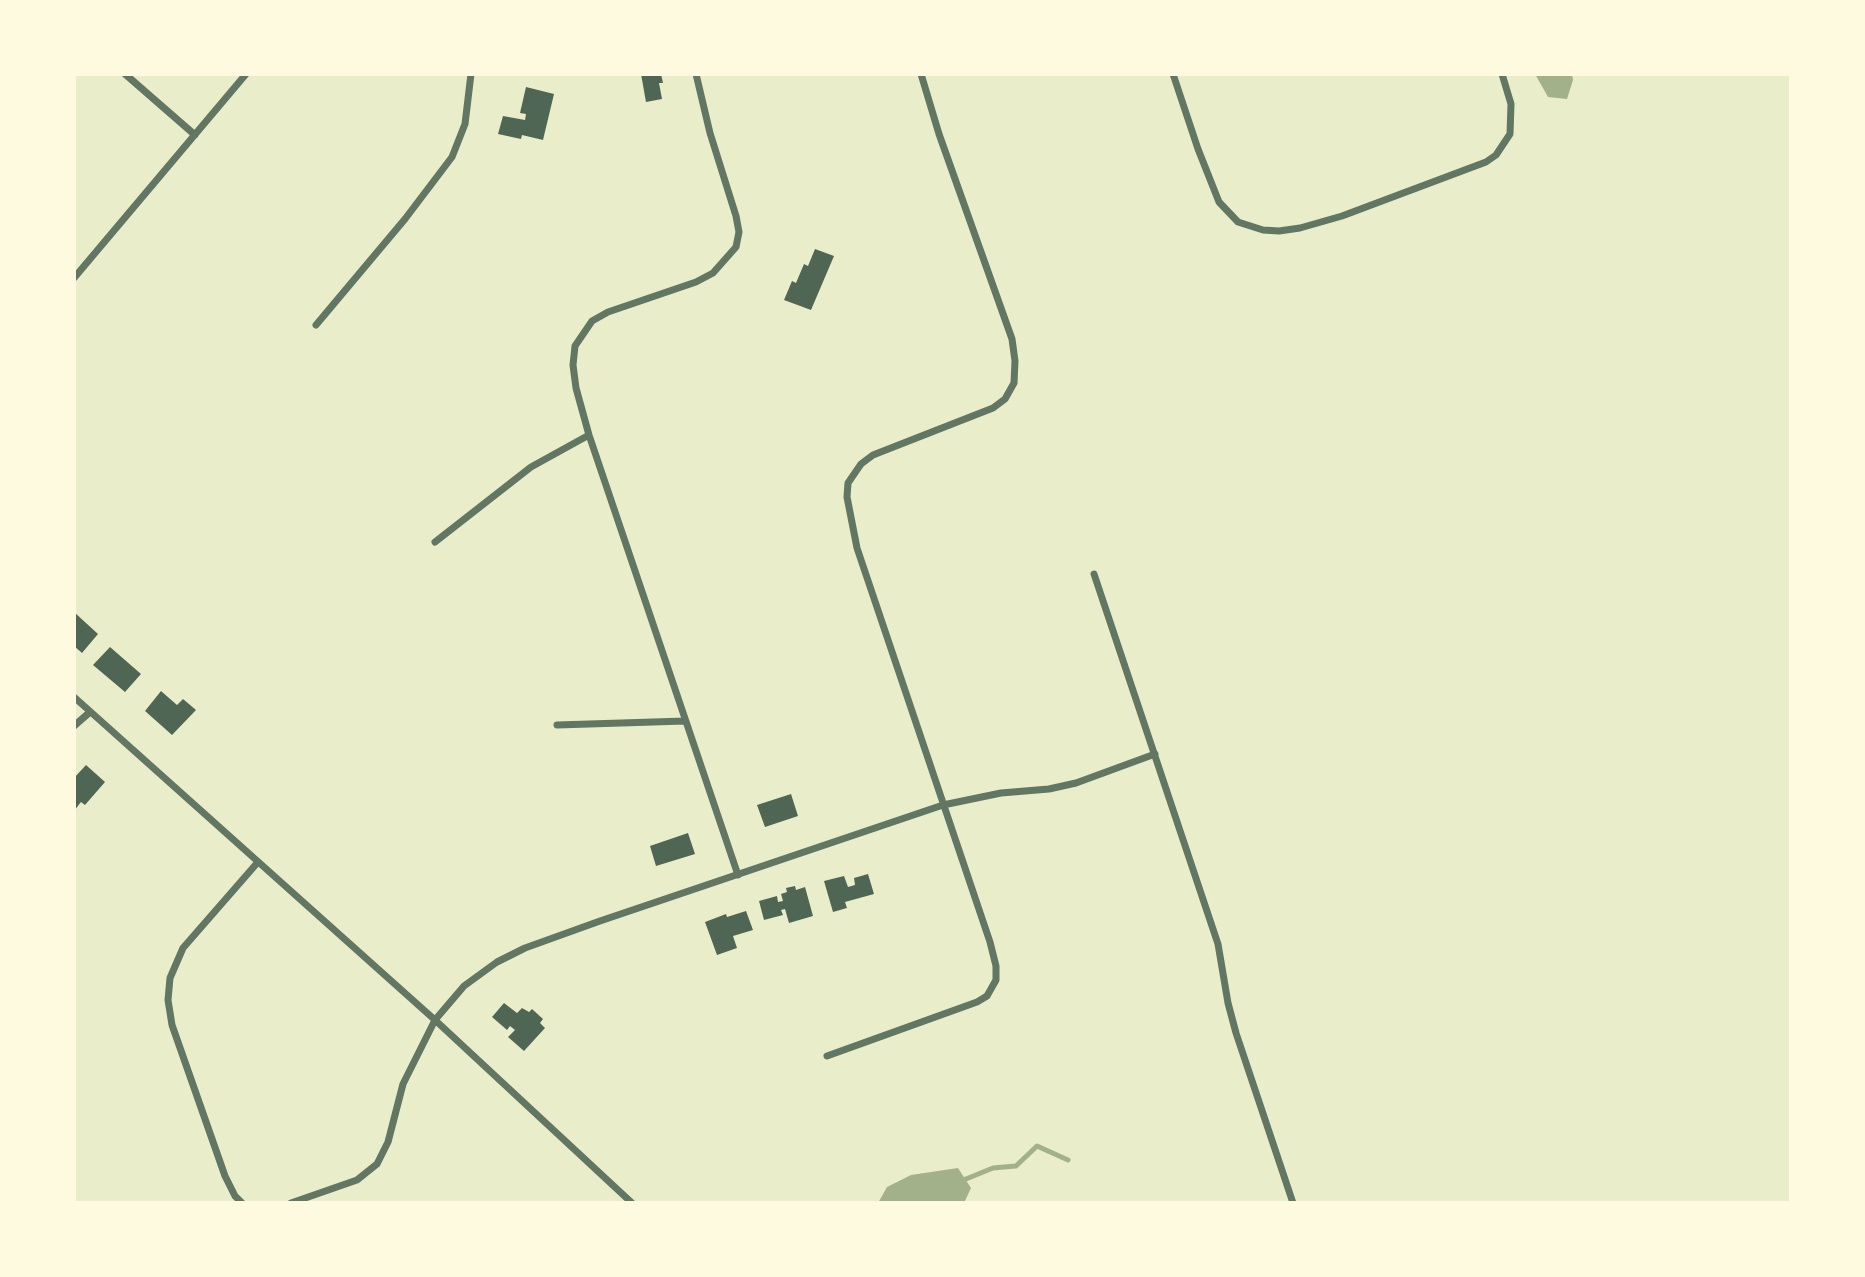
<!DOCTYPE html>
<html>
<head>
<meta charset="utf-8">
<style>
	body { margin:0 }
	#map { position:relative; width:1865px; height:1277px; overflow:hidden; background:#e9edc9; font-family:"DM Sans",sans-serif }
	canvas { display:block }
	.frame { position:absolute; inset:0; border:76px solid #fefae0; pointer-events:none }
</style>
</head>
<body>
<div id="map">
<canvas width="1865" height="1277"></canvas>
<div class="frame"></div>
</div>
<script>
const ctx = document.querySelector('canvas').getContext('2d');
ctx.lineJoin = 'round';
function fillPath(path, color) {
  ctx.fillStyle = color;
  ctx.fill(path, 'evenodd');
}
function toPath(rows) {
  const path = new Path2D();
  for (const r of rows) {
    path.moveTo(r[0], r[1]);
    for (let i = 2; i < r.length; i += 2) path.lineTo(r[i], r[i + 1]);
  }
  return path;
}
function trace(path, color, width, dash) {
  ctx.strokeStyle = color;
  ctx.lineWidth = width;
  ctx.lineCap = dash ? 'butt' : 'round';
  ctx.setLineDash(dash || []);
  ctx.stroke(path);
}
const water = toPath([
	[1535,74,1572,74,1573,80,1567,99,1548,97],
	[958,1168,971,1188,964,1203,878,1203,887,1187,911,1175]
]);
const stream = toPath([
	[966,1179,993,1168,1016,1166,1037,1146,1068,1160]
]);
const building = toPath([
	[641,74,661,74,663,83,659,83,662,99,646,102],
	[526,87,554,94,543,140,522,135,521,139,498,134,503,116,525,120,526,114,520,113],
	[815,249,834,256,811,310,784,300,792,281,796,283,804,264,808,266],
	[74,612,98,634,82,653,74,646],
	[110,647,141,674,125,692,93,665],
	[161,691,177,705,183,699,196,710,172,735,145,711],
	[86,765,105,782,85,805,81,802,74,811,74,778],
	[791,794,798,816,765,827,757,805],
	[688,833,695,854,656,866,650,846],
	[868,874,874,894,845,902,847,908,833,912,824,881,844,876,848,887,855,885,854,878],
	[795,886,796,890,805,887,813,916,789,923,785,909,781,910,783,915,764,920,759,901,777,896,778,902,783,901,781,894,787,892,786,888],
	[746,911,753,930,733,936,737,948,717,955,705,922,726,914,727,917],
	[504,1003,517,1013,522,1008,529,1012,532,1009,543,1019,540,1023,545,1028,524,1051,508,1037,515,1030,510,1026,507,1030,492,1017]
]);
const minor = toPath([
	[125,74,195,135],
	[696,74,710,133,736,216,739,232,736,247,713,273,696,282,608,312,592,321,575,346,573,365,576,388,589,435,738,875],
	[1173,74,1198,149,1219,202,1238,222,1263,230,1279,231,1300,228,1342,216,1486,162,1496,155,1510,134,1511,104,1502,74],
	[74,278,246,74],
	[316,325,405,219,452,157,465,124,471,74],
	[435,542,531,467,589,435],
	[1094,574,1218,944,1228,1003,1236,1033,1293,1203],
	[74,697,435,1020,632,1203],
	[557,725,685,721],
	[74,726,90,712],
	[827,1056,977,1002,987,996,996,980,996,966,990,942,857,548,847,497,848,483,861,464,873,455,993,408,1005,399,1014,383,1015,361,1012,339,939,134,921,74],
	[242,1203,235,1196,225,1176,172,1025,168,1000,170,978,183,948,258,862],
	[291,1203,357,1180,377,1164,388,1142,403,1084,435,1020,464,986,497,962,525,948,600,921,943,805,1001,793,1049,789,1076,783,1155,754]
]);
fillPath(water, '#a3b18a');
trace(stream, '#a3b18a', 5);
fillPath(building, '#4f6655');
trace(minor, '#617663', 7);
</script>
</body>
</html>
